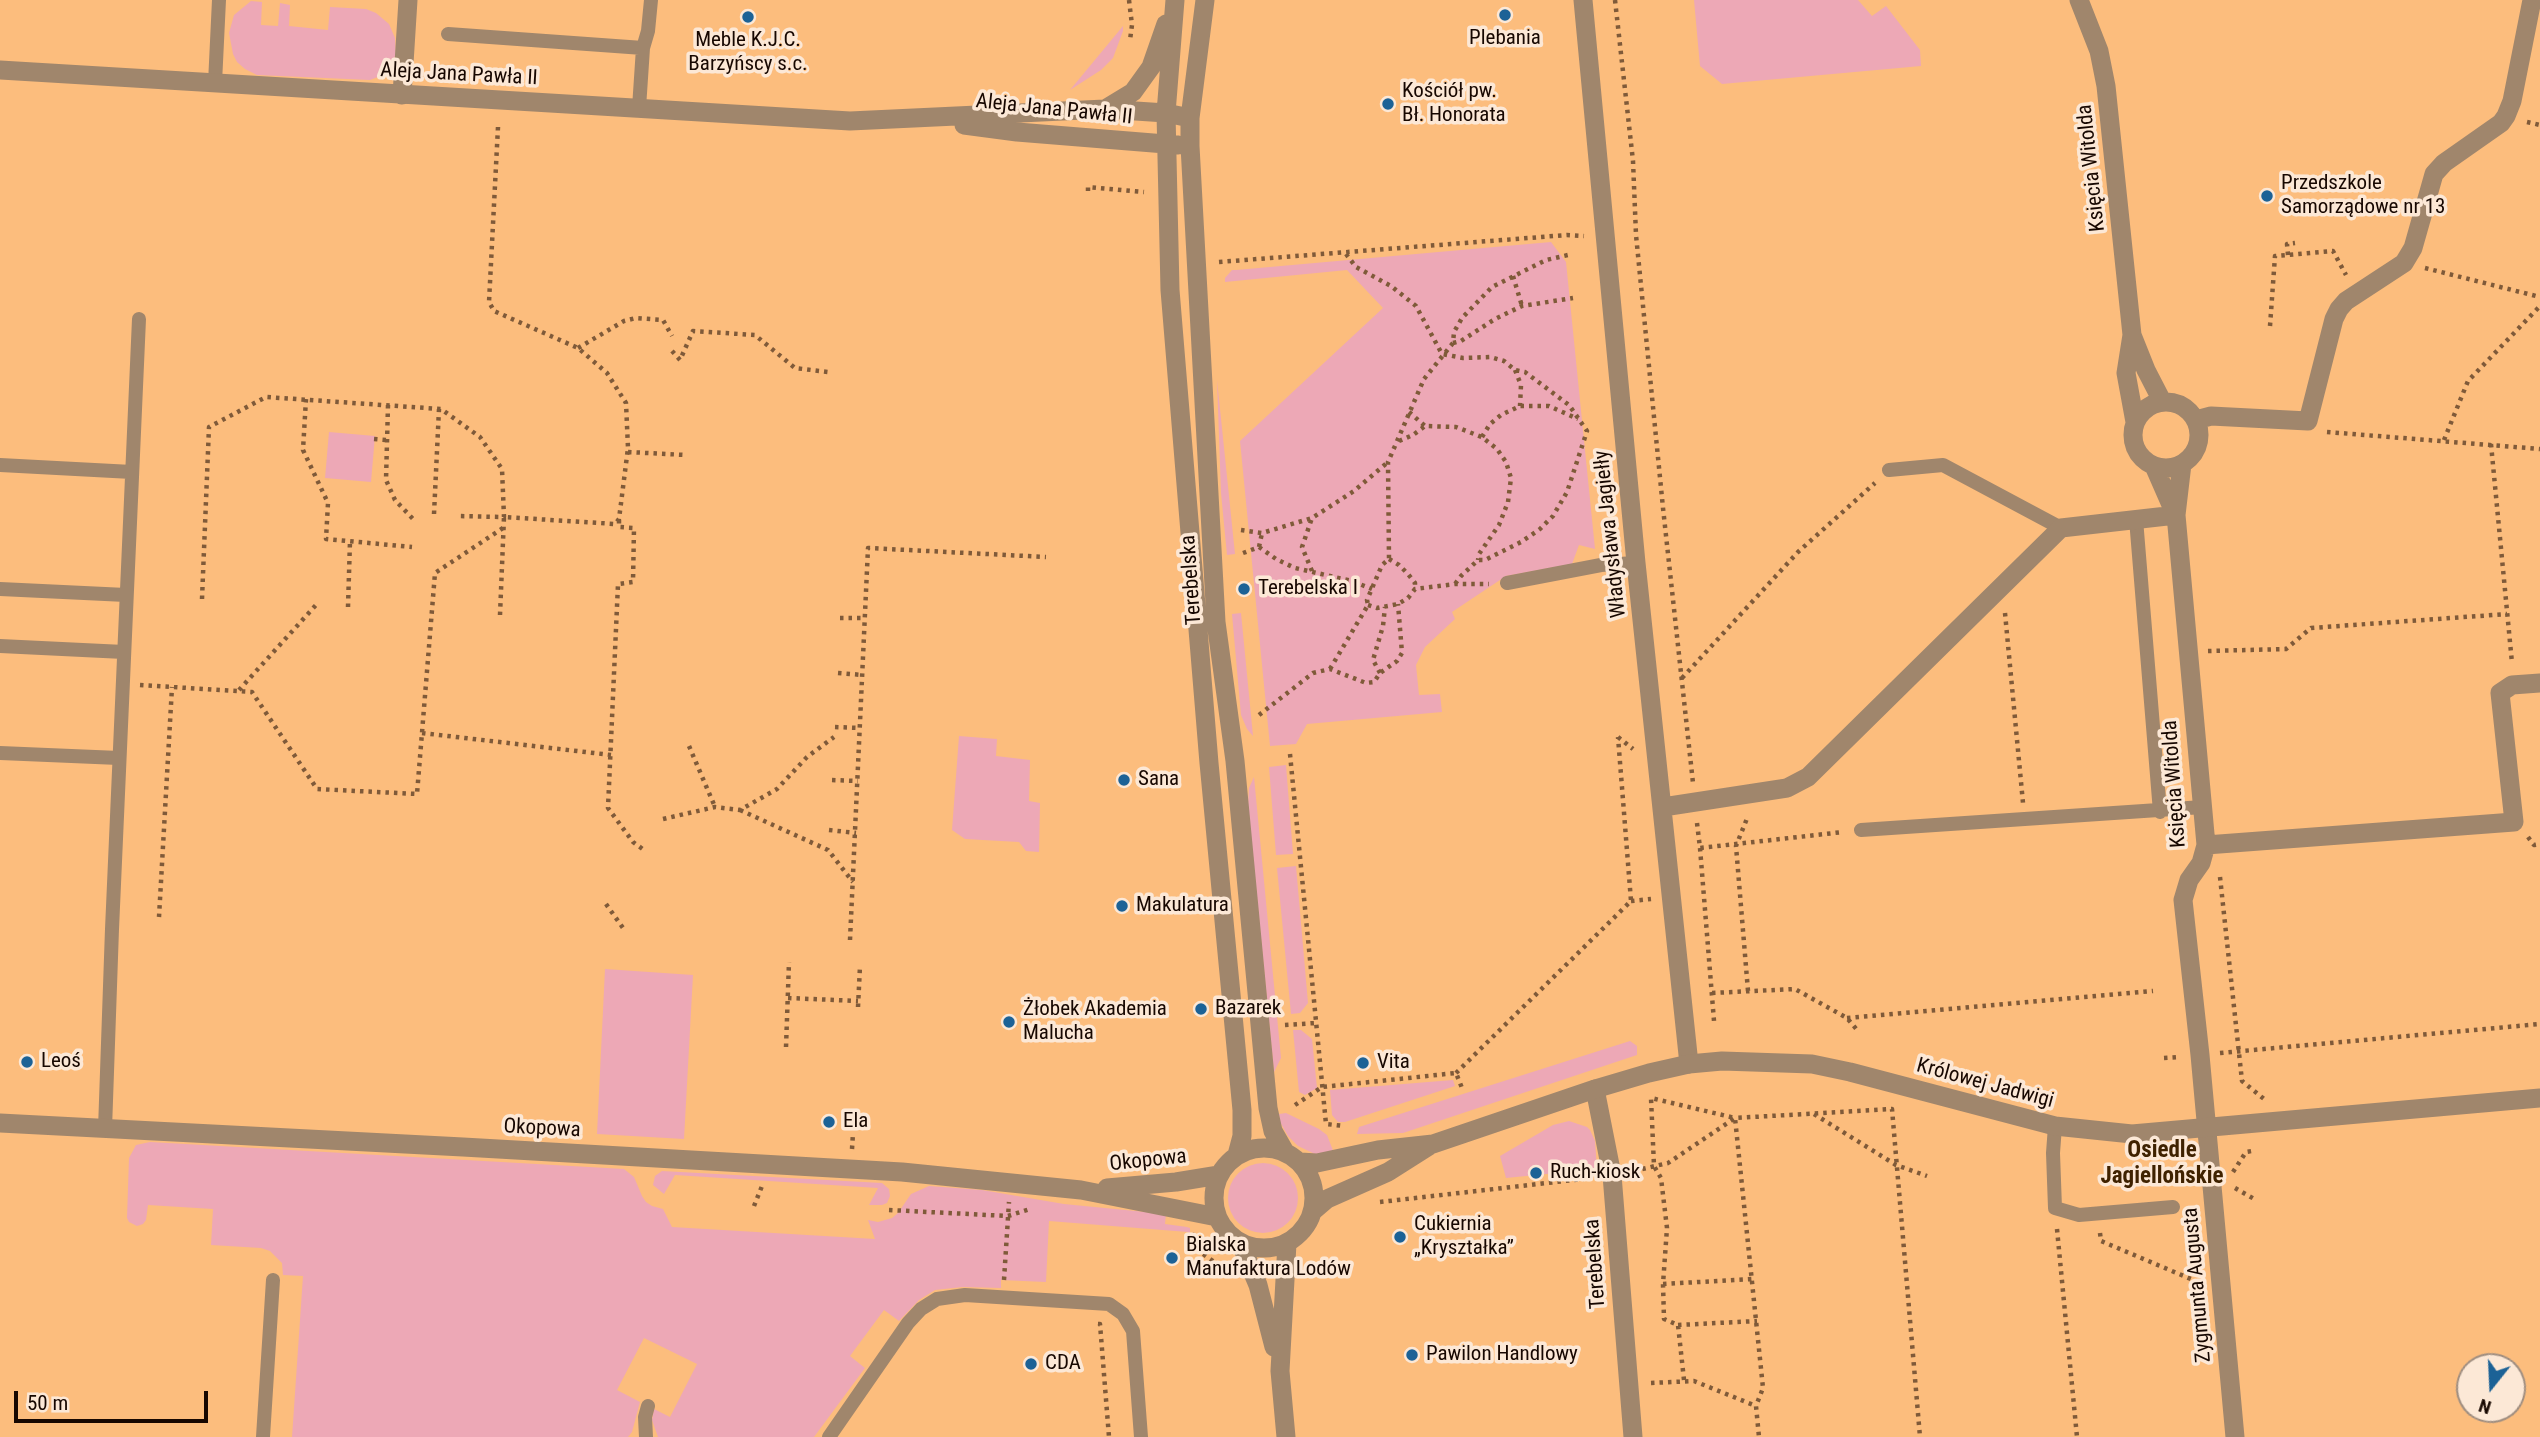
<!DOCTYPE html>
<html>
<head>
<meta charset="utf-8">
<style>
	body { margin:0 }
	#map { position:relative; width:2540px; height:1437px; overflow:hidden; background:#fcbd7d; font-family:"Roboto Condensed",sans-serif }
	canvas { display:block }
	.north { position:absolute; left:2456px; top:1353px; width:70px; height:70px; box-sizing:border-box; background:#fce8d6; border:2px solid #a08e80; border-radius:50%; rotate:198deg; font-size:19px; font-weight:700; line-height:28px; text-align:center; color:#170700 }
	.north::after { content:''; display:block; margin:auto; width:24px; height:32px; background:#1c6296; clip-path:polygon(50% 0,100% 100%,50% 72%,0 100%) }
	.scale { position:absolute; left:14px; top:1391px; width:194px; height:32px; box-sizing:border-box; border:4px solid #170700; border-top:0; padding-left:9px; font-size:21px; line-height:24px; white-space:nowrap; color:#170700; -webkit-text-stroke:5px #fce8d6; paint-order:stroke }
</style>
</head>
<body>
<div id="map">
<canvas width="2540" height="1437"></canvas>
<div class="north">N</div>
<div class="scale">50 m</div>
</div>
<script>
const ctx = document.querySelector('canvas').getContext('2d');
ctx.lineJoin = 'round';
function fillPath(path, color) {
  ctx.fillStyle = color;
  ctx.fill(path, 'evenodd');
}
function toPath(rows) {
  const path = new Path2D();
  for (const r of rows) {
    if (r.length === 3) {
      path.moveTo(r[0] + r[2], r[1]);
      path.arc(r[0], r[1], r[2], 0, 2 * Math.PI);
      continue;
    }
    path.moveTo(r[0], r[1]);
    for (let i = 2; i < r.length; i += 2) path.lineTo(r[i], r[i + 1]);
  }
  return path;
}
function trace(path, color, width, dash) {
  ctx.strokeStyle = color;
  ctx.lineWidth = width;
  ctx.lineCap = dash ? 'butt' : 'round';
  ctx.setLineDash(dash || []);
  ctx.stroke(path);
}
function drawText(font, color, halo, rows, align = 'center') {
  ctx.font = font + ' "Roboto Condensed",sans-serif';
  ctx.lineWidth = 7;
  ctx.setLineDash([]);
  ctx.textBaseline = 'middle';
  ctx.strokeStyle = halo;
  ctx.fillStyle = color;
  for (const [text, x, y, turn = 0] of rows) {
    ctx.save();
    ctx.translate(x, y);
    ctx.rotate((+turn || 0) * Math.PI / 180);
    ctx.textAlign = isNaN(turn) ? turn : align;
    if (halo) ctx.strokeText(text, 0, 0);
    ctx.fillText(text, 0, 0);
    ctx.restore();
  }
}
const green = toPath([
	[1694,0,1858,0,1872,16,1886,6,1920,50,1921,66,1722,84,1700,66],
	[251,1,262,2,261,25,278,26,280,3,290,5,289,26,328,30,330,7,366,9,376,13,389,24,395,38,396,55,383,75,370,80,257,75,245,69,237,62,233,54,229,33,234,15],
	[1123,26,1123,31,1113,58,1101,70,1070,90],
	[1551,242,1566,262,1595,549,1579,545,1572,564,1506,576,1452,612,1455,619,1425,647,1416,665,1419,695,1440,694,1442,712,1307,724,1296,744,1270,746,1240,441,1383,308,1347,270,1225,282,1225,278,1232,270,1236,270],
	[1217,380,1235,554,1227,555,1221,493],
	[329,432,375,436,371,482,325,478],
	[1241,613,1253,736,1247,729,1241,715,1232,614],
	[959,736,997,739,996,756,1030,760,1029,801,1040,803,1039,852,1026,851,1019,842,965,839,952,830],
	[1286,765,1293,854,1276,855,1269,767],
	[1254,777,1281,1058,1274,1072,1248,805,1249,788],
	[1296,866,1308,1003,1300,1013,1291,1014,1277,868],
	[605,969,693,975,684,1139,597,1134],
	[1293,1030,1301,1030,1312,1039,1317,1088,1305,1095,1299,1092],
	[1630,1041,1637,1046,1637,1055,1403,1133,1357,1134,1359,1127],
	[1453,1080,1455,1086,1345,1122,1338,1122,1332,1115,1330,1090],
	[1286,1113,1319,1129,1327,1135,1334,1153,1315,1154,1298,1146,1288,1136,1280,1122,1279,1114],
	[1569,1121,1587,1127,1590,1130,1595,1141,1597,1169,1506,1178,1500,1156,1553,1125],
	[150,1142,624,1169,634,1177,642,1196,646,1202,652,1206,663,1209,672,1227,875,1239,868,1220,878,1222,892,1218,898,1213,911,1194,929,1186,982,1190,1064,1204,1166,1214,1165,1224,1187,1227,1190,1228,1190,1234,1188,1232,1049,1221,1046,1282,1001,1280,1001,1288,963,1287,935,1290,919,1300,899,1321,884,1310,850,1356,865,1368,814,1437,658,1437,652,1420,654,1409,670,1417,697,1364,644,1338,617,1390,640,1402,632,1432,628,1437,292,1437,303,1276,283,1275,282,1263,270,1251,261,1248,211,1245,213,1209,148,1205,146,1220,143,1224,137,1226,129,1222,127,1218,129,1158,136,1145],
	[1263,1198,35],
	[662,1171,882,1183,889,1189,890,1196,887,1203,882,1205,869,1205,878,1188,675,1175,664,1194,653,1185,655,1176]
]);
const path = toPath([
	[1129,0,1132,25,1130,40],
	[1615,0,1633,161,1636,235,1663,508,1693,783],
	[2527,122,2540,125],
	[498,127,489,302,494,311,578,348,607,373,626,403,628,448,619,519,615,524,504,517,500,615],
	[1088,191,1088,187,1144,192],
	[1346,254,1356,267,1391,286,1416,306,1442,354,1463,358,1490,357,1504,361,1515,370,1525,372,1569,405,1587,431,1567,492,1553,516,1540,529,1521,542,1485,560,1478,560,1461,576,1455,584],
	[2288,255,2287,244,2295,243],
	[1219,262,1567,235,1584,236],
	[2425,268,2540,297],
	[1513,276,1522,306],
	[2270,326,2275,256,2333,251,2346,275],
	[1453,343,1461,341,1495,319,1522,306,1573,298],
	[578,348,624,321,636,318,663,320,672,336],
	[672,351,680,360,693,331,755,335,795,368,828,372],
	[1515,370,1521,385,1520,406],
	[306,399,303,450,328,503,326,539,412,547],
	[388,405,386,480,395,500,414,520],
	[1409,412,1425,426],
	[2327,432,2540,449],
	[1482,437,1490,424,1501,415,1520,406,1549,406,1578,419],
	[374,439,386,440],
	[2444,440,2468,381,2540,306],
	[1399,441,1413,435,1425,426,1456,427,1482,437,1497,449,1506,462,1511,478,1508,502,1499,525,1479,554,1478,560],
	[2491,444,2512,663],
	[628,452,686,455],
	[434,514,439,409],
	[619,520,619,527,634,528,633,582,618,584,608,808,633,842,644,850],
	[1241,530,1262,533,1312,518,1354,491,1388,462],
	[1259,547,1262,533],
	[1243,553,1259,547,1276,559,1295,568,1352,581,1372,589],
	[1389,559,1399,565,1408,574,1415,583,1415,589],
	[1312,571,1302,547,1312,518],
	[202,599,209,427,266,397,441,409,480,437,502,469,504,517,456,516],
	[1368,605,1377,608,1398,604,1408,598,1415,589,1455,584,1489,584],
	[348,607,350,541],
	[2005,613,2023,803],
	[840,618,865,618],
	[2208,651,2286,649,2311,628,2507,614],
	[1330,669,1368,605,1367,600,1382,565,1389,559,1388,462,1424,379,1453,343,1454,332,1462,318,1492,287,1546,260,1568,255],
	[838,673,863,675],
	[1380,673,1373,660,1383,626,1385,607],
	[1682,678,1798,552,1875,483],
	[140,685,252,692,317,789,417,794,435,573,503,528],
	[239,690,316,605],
	[1259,715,1313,673,1330,669,1366,683,1374,682,1380,673,1397,661,1402,653,1398,604],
	[835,727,860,728],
	[422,733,611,755],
	[1618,737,1633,749],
	[689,746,715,807],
	[1290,754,1326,1124,1344,1126],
	[832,780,858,781],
	[740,810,828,850,853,882],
	[663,819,715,807,740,810,777,789,807,757,834,737],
	[1697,823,1700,848,1843,832],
	[829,830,856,833],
	[2528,837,2534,845,2540,844],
	[1700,848,1714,1021],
	[2220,877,2242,1081,2264,1099],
	[1631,901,1651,899],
	[606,904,623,928],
	[159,917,172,687],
	[850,940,868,548,1046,557],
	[1748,991,1736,846,1748,816],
	[1712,993,1795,989,1847,1018,1858,1031],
	[788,998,858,1001],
	[858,1007,860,966],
	[1847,1018,2153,991],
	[1285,1025,1316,1023],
	[786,1047,789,962],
	[2220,1053,2540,1024],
	[2164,1058,2180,1057],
	[1456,1073,1631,901,1618,737],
	[1295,1105,1322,1087,1456,1073,1462,1088],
	[1814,1114,1896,1165,1927,1176],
	[852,1149,853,1133],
	[1634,1171,1668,1163,1735,1118,1892,1109,1920,1437],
	[2233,1172,2246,1152,2252,1151],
	[2235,1188,2256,1200],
	[1380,1202,1591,1178],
	[754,1206,762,1186],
	[889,1210,1008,1216,1030,1209],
	[2057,1229,2077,1437],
	[1192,1233,1195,1248,1229,1273],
	[2100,1233,2101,1241,2198,1282],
	[1004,1280,1009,1202],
	[1663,1284,1753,1279],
	[1098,1324,1100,1324,1109,1437],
	[1678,1325,1757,1321],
	[1684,1380,1678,1325,1664,1319,1663,1284,1667,1228,1661,1178,1654,1166,1651,1098,1735,1118,1763,1388,1756,1406,1759,1437],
	[1651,1383,1694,1381,1756,1406]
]);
const service = toPath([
	[448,34,643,48],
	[215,83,219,0],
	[639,108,643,48,648,31,651,0],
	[0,465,132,472],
	[1889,470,1943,465,2061,528],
	[2136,519,2160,812],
	[1507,583,1601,565,1636,563],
	[0,589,126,595],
	[0,646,124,652],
	[0,753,119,758],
	[1861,830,2203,807],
	[2055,1126,2053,1153,2055,1208,2079,1215,2173,1207],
	[105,1129,112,929,139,319],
	[263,1437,273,1280],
	[646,1437,645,1417,648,1406],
	[829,1437,908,1323,921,1309,937,1299,965,1295,1109,1304,1123,1314,1133,1331,1141,1437]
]);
const minor = toPath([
	[1583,0,1636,563,1689,1064],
	[2079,0,2099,51,2106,86,2132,335,2126,373,2135,422],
	[402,95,408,0],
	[2132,335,2146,370,2162,401],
	[2166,435,33],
	[2196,420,2211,416,2308,421,2334,319,2339,309,2346,301,2404,263,2413,248,2434,174,2444,163,2501,123,2506,116,2512,101,2532,0],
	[2182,464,2176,515,2206,845,2201,863,2189,880,2183,900,2200,1055,2235,1437],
	[2154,466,2175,514],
	[1663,807,1787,788,1808,777,2061,528,2176,515],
	[2206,845,2514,822,2500,693,2512,685,2540,683],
	[1595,1089,1612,1175,1633,1437]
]);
const tertiary = toPath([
	[1175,0,1166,113,1170,290,1209,763,1242,1110,1242,1136,1237,1155],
	[1205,0,1190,118,1190,146,1216,622,1235,761,1268,1108,1273,1131,1285,1152],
	[0,70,850,121,1105,109,1166,113,1190,118],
	[1105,109,1133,92,1151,67,1166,24],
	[964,125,1017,132,1178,145],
	[0,1123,463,1147,902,1172,1081,1190,1217,1217],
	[1264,1198,50],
	[1300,1162,1317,1163,1378,1150,1433,1144,1595,1089,1649,1073,1689,1064,1722,1061,1812,1064,1850,1072,2055,1126,2132,1134,2540,1098],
	[1107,1188,1176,1182,1219,1175],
	[1313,1211,1327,1199,1388,1172,1429,1146],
	[1240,1242,1258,1285,1274,1347],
	[1286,1437,1280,1371,1287,1243]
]);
const markers = [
	[1505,15,7,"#1c6296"],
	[748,17,7,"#1c6296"],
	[1388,104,7,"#1c6296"],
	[2267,196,7,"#1c6296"],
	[1244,589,7,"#1c6296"],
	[1124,780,7,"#1c6296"],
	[1122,906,7,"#1c6296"],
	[1201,1009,7,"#1c6296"],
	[1009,1022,7,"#1c6296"],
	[27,1062,7,"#1c6296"],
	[1363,1063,7,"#1c6296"],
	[829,1122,7,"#1c6296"],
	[1536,1173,7,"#1c6296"],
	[1400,1237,7,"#1c6296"],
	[1172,1258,7,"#1c6296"],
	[1412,1355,7,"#1c6296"],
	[1031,1364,7,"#1c6296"]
];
const poiNames = [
	["Plebania",1505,39,"center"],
	["Meble K.J.C.",748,41,"center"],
	["Barzyńscy s.c.",748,65,"center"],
	["Kościół pw.",1402,92],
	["Bł. Honorata",1402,116],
	["Przedszkole",2281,184],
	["Samorządowe nr 13",2281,208],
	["Terebelska I",1258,589],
	["Sana",1138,780],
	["Makulatura",1136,906],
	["Bazarek",1215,1009],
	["Żłobek Akademia",1023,1010],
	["Malucha",1023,1034],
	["Leoś",41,1062],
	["Vita",1377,1063],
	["Ela",843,1122],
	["Ruch-kiosk",1550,1173],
	["Cukiernia",1414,1225],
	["„Kryształka”",1414,1249],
	["Bialska",1186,1246],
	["Manufaktura Lodów",1186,1270],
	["Pawilon Handlowy",1426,1355],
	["CDA",1045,1364]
];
const streetNames = [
	["Aleja Jana Pawła II",459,75,3],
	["Aleja Jana Pawła II",1054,110,6],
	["Księcia Witolda",2092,168,-96],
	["Władysława Jagiełły",1611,534,-96],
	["Terebelska",1192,580,-94],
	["Księcia Witolda",2175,784,-94],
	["Królowej Jadwigi",1985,1084,15],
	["Okopowa",542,1129,3],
	["Okopowa",1148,1161,-6],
	["Terebelska",1596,1264,-94],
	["Zygmunta Augusta",2198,1285,-95]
];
const neighbourhoodNames = [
	["Osiedle",2162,1151],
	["Jagiellońskie",2162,1177]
];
fillPath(green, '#eda8b6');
trace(path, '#7f5a39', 4.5, [3.5, 5]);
trace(service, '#a0866c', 14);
trace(minor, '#a0866c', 19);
trace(tertiary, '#a0866c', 19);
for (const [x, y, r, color] of markers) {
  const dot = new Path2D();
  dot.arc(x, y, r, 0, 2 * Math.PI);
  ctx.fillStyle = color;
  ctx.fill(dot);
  trace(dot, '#fce8d6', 2.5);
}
drawText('21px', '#170700', '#fce8d6', poiNames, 'left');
drawText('21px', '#170700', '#fce8d6', streetNames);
drawText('bold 23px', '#3f2200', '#fce8d6', neighbourhoodNames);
</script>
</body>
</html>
